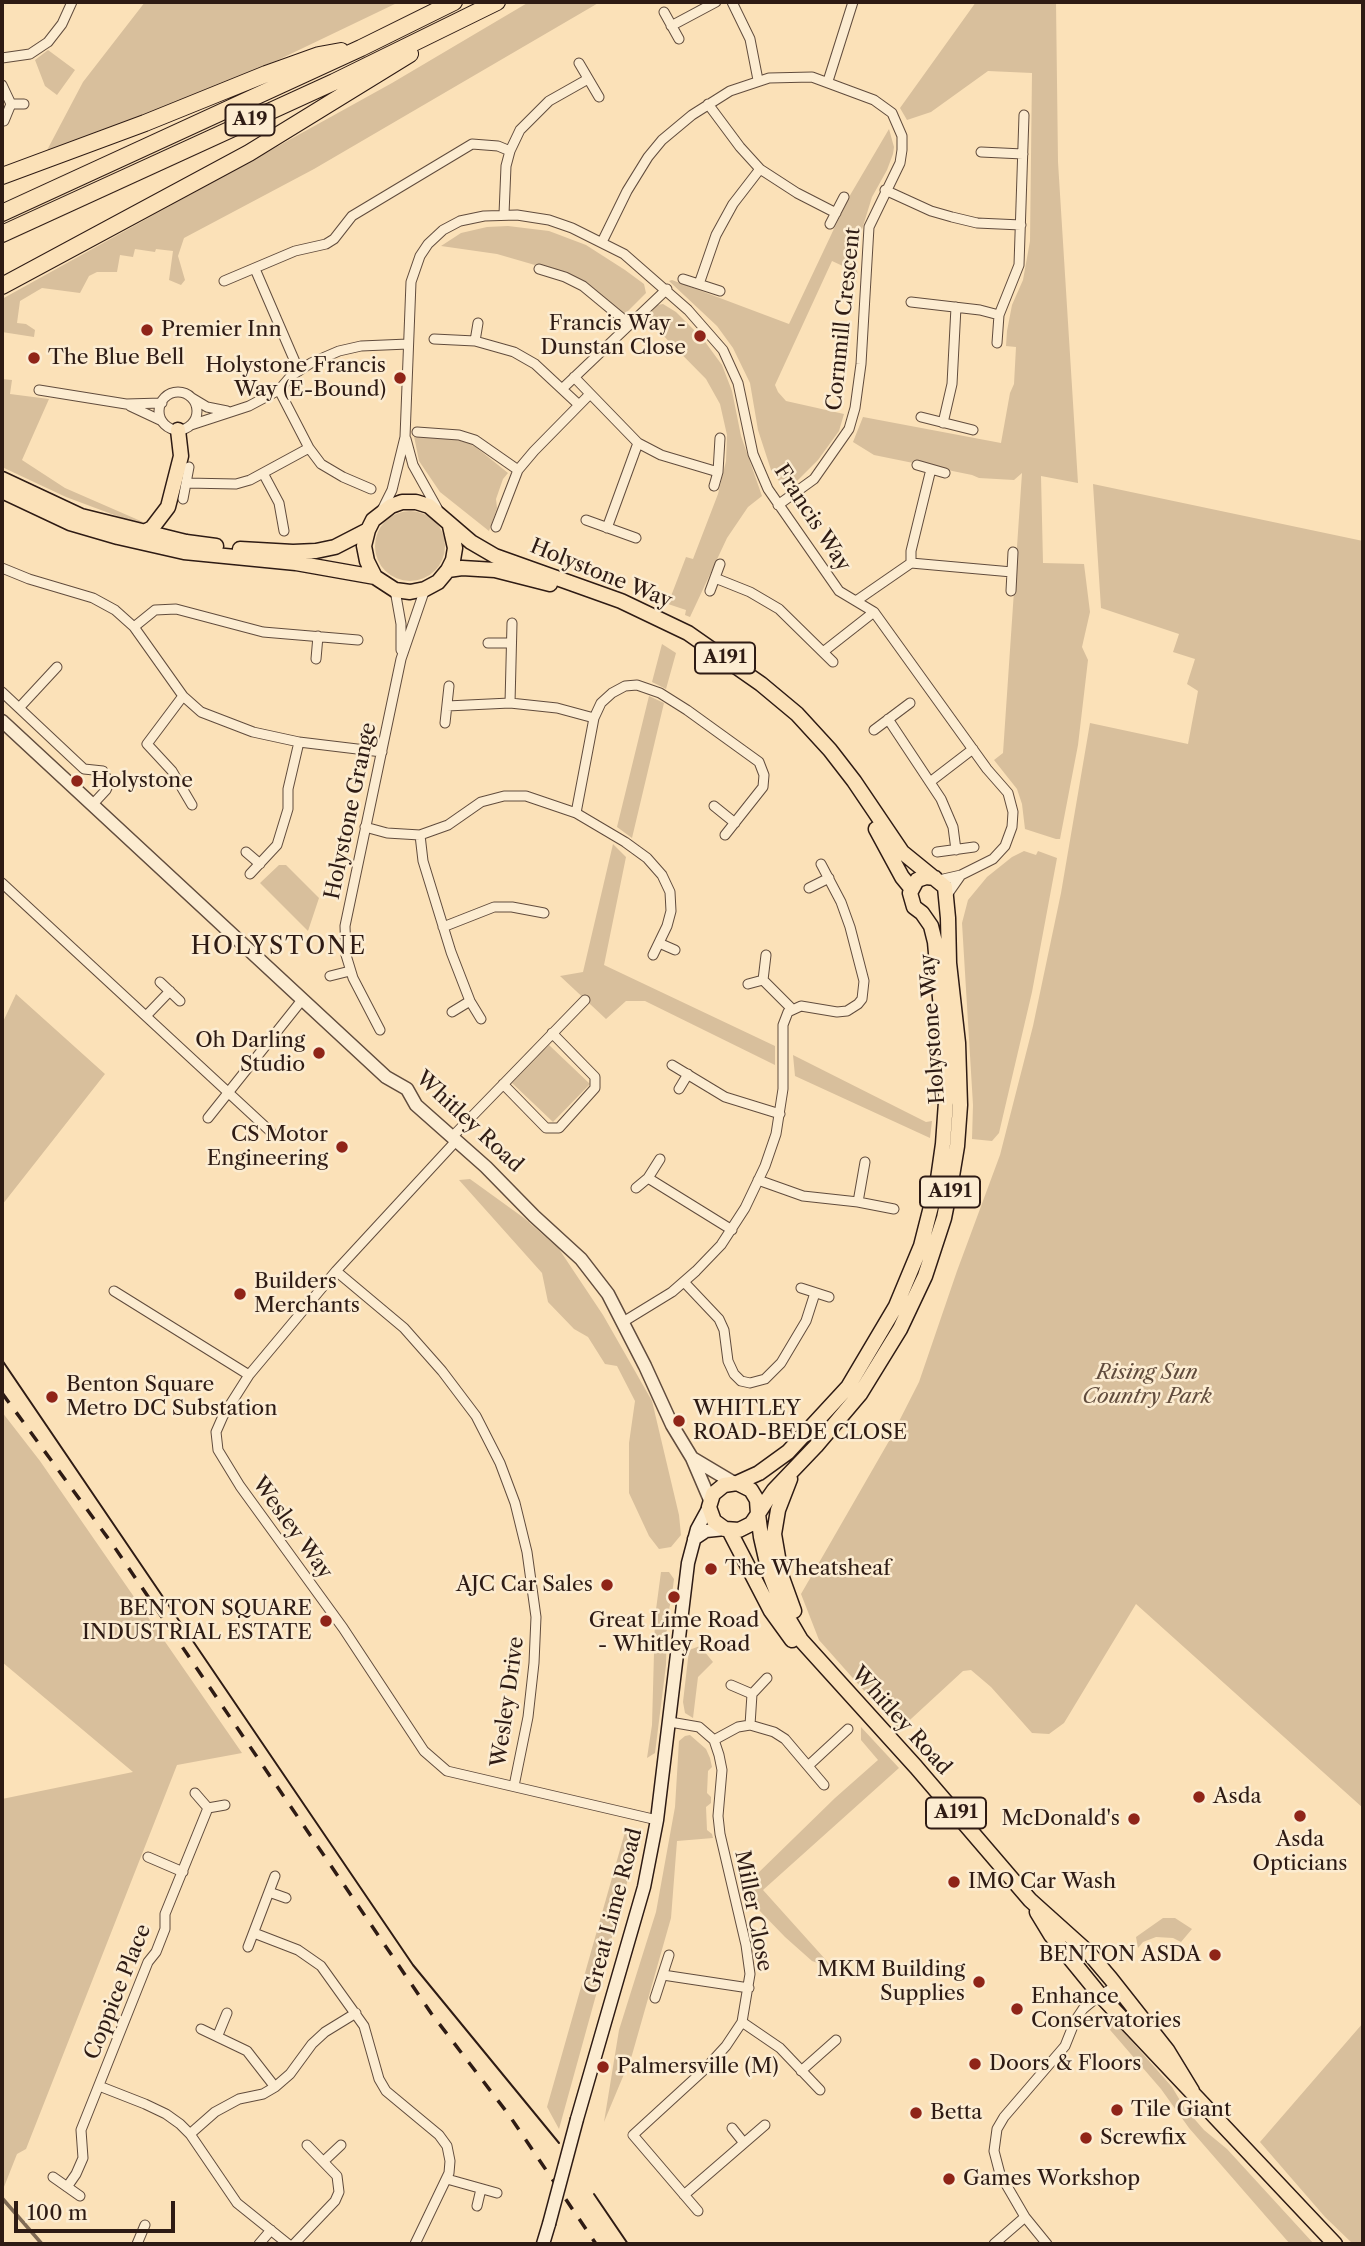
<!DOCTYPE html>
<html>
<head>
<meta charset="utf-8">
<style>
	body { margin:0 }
	#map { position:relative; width:1365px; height:2246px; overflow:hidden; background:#fbe1b8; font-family:"Libre Caslon Text",serif }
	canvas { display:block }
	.frame { position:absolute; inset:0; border:4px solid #2e1b14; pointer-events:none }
	.scale { position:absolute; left:14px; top:2201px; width:161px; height:32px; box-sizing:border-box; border:4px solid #2e1b14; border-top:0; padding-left:9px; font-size:21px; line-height:24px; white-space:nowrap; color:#2e1b14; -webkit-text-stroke:5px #fcecd1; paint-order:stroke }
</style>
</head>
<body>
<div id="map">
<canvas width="1365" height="2246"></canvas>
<div class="frame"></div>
<div class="scale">100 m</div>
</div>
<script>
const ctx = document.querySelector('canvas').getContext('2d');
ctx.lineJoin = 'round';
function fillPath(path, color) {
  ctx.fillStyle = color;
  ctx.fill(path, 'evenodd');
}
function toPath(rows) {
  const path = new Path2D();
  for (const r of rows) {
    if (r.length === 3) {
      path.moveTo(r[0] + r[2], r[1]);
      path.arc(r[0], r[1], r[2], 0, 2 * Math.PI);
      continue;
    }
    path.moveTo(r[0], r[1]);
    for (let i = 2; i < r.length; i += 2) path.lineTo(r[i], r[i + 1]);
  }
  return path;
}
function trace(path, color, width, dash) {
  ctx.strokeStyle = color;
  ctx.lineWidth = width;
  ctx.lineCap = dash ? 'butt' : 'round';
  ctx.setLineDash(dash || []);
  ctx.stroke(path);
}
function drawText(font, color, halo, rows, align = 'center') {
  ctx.font = font + ' "Libre Caslon Text",serif';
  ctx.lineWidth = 5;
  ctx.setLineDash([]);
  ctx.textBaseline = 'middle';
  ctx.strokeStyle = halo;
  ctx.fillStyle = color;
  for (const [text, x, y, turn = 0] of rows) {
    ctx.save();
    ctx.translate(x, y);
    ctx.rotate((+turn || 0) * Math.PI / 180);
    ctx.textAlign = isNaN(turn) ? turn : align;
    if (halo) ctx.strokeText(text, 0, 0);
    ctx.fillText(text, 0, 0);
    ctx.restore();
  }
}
const green = toPath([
	[145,2,399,2,278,60,44,156,83,82],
	[529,2,600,2,314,169,184,238,178,256,185,280,181,285,169,280,173,251,156,249,155,252,135,249,133,257,120,255,117,272,97,272,89,276,80,293,42,288,20,301,17,323,26,324,35,330,34,337,2,332,2,299,392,83],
	[976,2,1056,2,1058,162,1078,483,1041,476,1043,563,1084,564,1090,612,1082,647,1088,660,1078,745,1060,839,1056,839,1025,829,1022,804,1017,789,994,760,1003,753,1022,473,1014,480,979,478,972,475,874,455,853,442,863,417,1001,443,1010,393,1014,384,1016,347,1006,346,1007,331,1012,305,1023,280,1030,241,1032,73,988,71,931,112,907,120,900,108],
	[48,50,75,70,57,95,45,86,35,60],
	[889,129,894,147,893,154,887,170,872,197,860,236,855,242,853,264,858,273,832,261,775,385,778,392,786,401,844,414,839,431,818,460,796,482,789,486,782,485,771,470,758,430,750,383,733,348,717,326,669,281,672,280,789,324,849,197],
	[508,226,549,231,586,245,625,270,644,284,646,293,624,315,566,274,497,254,441,246,461,233,487,227],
	[663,304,676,312,703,339,722,365,732,391,741,436,762,496,748,507,727,538,690,617,685,615,686,610,668,604,686,557,693,559,718,494,726,461,727,435,720,404,706,379,646,318,657,305],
	[2,379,12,380,10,394,49,399,22,460,65,488,143,522,133,522,66,497,2,467],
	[414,436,453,439,472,444,508,473,503,479,496,499,497,508,489,531,440,492,419,461],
	[1093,484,1363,541,1363,1808,1136,1604,1064,1723,1049,1734,1032,1733,991,1687,971,1670,963,1671,899,1730,819,1640,801,1594,889,1441,919,1382,957,1271,1000,1155,1033,1026,1061,893,1090,723,1188,744,1198,691,1187,684,1195,659,1173,652,1179,634,1101,608],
	[410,546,35],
	[662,644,676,653,666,689,652,682],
	[649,696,664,703,632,838,617,827],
	[613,844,626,857,604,965,775,1046,775,1065,645,1001,626,1001,606,1019,560,976,583,972],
	[1024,851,1036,855,1038,851,1057,858,1032,992,999,1133,992,1141,972,1139,973,1105,962,923,968,900,987,877,1012,857],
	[279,865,286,865,319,898,308,931,260,883],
	[16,994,105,1074,2,1205,2,1024],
	[549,1045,590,1084,553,1122,512,1083],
	[793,1055,926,1122,932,1121,930,1138,795,1076],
	[470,1179,524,1218,559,1249,603,1315,652,1401,679,1515,681,1535,671,1547,659,1549,649,1536,629,1493,629,1443,635,1401,617,1366,605,1364,588,1337,574,1329,548,1302,542,1273,459,1180],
	[2,1412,40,1461,242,1753,177,1765,26,2149,17,2154,2,2192,2,1799,133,1772,2,1662],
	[661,1572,669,1572,674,1579,673,1587,667,1622,666,1665,655,1753,647,1758,652,1725,655,1617],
	[700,1646,713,1662,698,1677,693,1718,685,1713,683,1702,689,1650],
	[861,1727,899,1768,763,1890,834,1969,812,1961,785,1937,756,1907,753,1892,755,1876,835,1798,878,1760,861,1740],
	[690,1735,706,1749,710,1758,712,1767,708,1771,707,1793,711,1797,711,1803,706,1807,707,1830,712,1834,713,1838,677,1841,671,1918,632,2055,604,2122,619,2030,656,1912,675,1807,679,1741,685,1736],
	[625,1832,635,1833,638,1843,559,2129,547,2107],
	[1163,1918,1175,1918,1192,1929,1181,1942,1173,1938,1156,1937,1143,1942,1138,1948,1136,1937],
	[1105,2015,1113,2020,1172,2087,1184,2107,1204,2130,1227,2149,1314,2244,1290,2244,1189,2128,1161,2089,1098,2016],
	[1363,2023,1363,2244,1353,2244,1325,2217,1260,2142]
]);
const stream = toPath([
	[2,2198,42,2244]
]);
const minor = toPath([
	[732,2,750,39,758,80],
	[664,12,679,39],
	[671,26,716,2],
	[2,58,30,54,48,42,62,24,72,2],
	[579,63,599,97],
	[828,81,853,2],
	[2,85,11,104],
	[708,104,740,147,760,169,797,193,836,213],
	[4,121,11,104,24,104],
	[981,152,1023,154],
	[885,190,931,211,952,217,977,223,1021,225],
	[504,214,506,166,510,151,520,130,549,101,588,79],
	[830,224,844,197],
	[602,242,627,191,648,157,662,140,692,115,730,91,769,78,812,77,874,100,892,113,902,136,902,150,900,163,869,227,861,364,855,408,849,429,814,479,778,505],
	[255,269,299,371],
	[539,269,565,277,583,286,629,324],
	[683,279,720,291],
	[224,281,295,251,326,244,334,239,352,216,472,144,498,146,510,151],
	[699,284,716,235,733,204,760,169],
	[911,302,980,310,999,315],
	[434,339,475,341,514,352,535,364,579,405],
	[475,341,478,323],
	[997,343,999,315,1019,265,1024,115],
	[574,377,638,443,661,455,718,472],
	[563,388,667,289],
	[39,390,126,404,162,403],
	[279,390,309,448,321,464,343,477,371,489],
	[178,411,19],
	[192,398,207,407,227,411],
	[130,406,162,421],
	[921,417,973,430],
	[943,423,952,384,956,307],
	[191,425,249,406,279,390,291,376,311,363,339,351,361,346,408,344],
	[417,432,459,435,475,440,518,470],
	[406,439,413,465,437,508],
	[917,465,945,473],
	[263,473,279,503,284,531],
	[186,483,236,484,250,480,309,448],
	[714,486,718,472,720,438],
	[183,499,189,467],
	[382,510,392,490,405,437,411,282,420,256,428,244,443,230,460,221,484,216,517,215,549,220,572,228,624,254,688,310,723,350,738,383,753,454,768,489,839,591,874,612,987,769,1008,793,1013,812,1012,827,1005,846,993,859,961,875],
	[586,520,636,538],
	[496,527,518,470,534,451,590,394],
	[607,528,638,443],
	[911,563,911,551,931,469],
	[2,568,29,579,93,598,115,610,134,627,183,696,201,712,253,732,299,742,382,752],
	[715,578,750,592,779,609,833,662],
	[395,590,401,624,401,650],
	[710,591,720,564],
	[1011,591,1013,552],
	[856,601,911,563,1012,572],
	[134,627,155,610,176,609,263,632,358,640],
	[488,643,511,643],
	[823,652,874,612],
	[316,659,318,636],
	[2,692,84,769,103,771,109,783,106,790,93,804],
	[183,696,147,744,172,771,192,805],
	[510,703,512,623],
	[447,706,510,703,557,708,594,718],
	[19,708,57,667],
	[888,719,941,799,953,827,956,850],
	[445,723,449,686],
	[874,730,910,703],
	[930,782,973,749],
	[714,806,735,823],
	[576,813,594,718,601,703,612,693,625,686,637,685,660,693,687,710,759,762,764,775,763,787,725,835],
	[365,827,387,833,420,835,448,825,481,802,504,796,526,796,576,813,625,842,647,858,662,875,670,892,671,911,667,926,653,955],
	[420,835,423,861,451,952,470,1001,481,1019],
	[246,852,260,864],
	[937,852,974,847],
	[250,874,277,845,288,809,288,789,299,742],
	[939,880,961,875,947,895],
	[2,883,271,1132],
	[809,888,829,878],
	[443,927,494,907,512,907,544,913],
	[659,943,675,950],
	[330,976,350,971],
	[763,980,792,1009],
	[160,982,180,1001],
	[748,984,763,980,766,955],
	[452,1012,470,1001],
	[146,1016,170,991],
	[380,1030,353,978,346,955,345,926,401,659,425,589],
	[672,1065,725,1097,780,1114],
	[503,1084,546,1128,559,1128,595,1088,595,1077,552,1033],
	[679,1089,688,1074],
	[208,1118,302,1000],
	[452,1137,585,1000],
	[456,1141,336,1271,249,1375,223,1416,216,1432,218,1450,240,1486,343,1628,424,1751,447,1771,657,1820],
	[648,1178,732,1230],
	[758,1180,803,1196,858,1202,894,1209],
	[636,1188,648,1178,660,1159],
	[858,1202,865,1162],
	[336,1271,404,1328,442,1371,476,1416,500,1463,515,1503,527,1552,536,1617,534,1663,528,1717,514,1786],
	[684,1282,719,1319,724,1330,728,1361,734,1374,741,1381,750,1383,765,1379,781,1363,806,1321,815,1293],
	[801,1288,829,1297],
	[114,1291,249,1375],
	[623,1322,672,1292,696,1271,721,1245,745,1208,765,1166,776,1134,783,1089,783,1025,788,1012,801,1006,837,1012,847,1011,858,1004,862,999,864,981,850,927,841,902,821,864],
	[731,1685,752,1694,767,1678],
	[670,1722,699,1727,714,1740,719,1755,722,1770,718,1816,720,1834,746,1945,750,1974,742,2022,726,2046,704,2070,633,2135,698,2211],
	[750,1725,752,1694],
	[714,1740,738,1727,750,1725,774,1732,785,1739,824,1785],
	[808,1766,848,1729],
	[195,1793,208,1808,225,1805],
	[148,1857,183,1872],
	[269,1892,286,1898],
	[254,1933,298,1950,321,1966,364,2026,379,2079,386,2091,439,2135,447,2146,450,2161,449,2173,415,2244],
	[248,1947,275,1876],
	[663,1975,749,1988],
	[655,1998,669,1955],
	[742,2022,780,2048,820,2090],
	[201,2029,247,2051,275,2087],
	[218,2035,227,2013],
	[801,2071,836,2040],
	[99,2086,145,2104,166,2114,180,2124,190,2134,237,2203,288,2244],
	[732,2128,744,2143],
	[190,2134,215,2112,239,2099,263,2094,275,2087,290,2074,312,2044,325,2032,356,2013],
	[324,2161,341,2145],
	[53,2177,80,2196],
	[447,2179,497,2193],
	[67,2187,76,2174,83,2158,81,2130,148,1962,156,1952,165,1929,165,1914,208,1808],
	[684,2195,765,2125],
	[477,2206,481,2189],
	[137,2244,145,2225],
	[259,2244,271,2230],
	[294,2244,335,2201,339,2192,337,2176,307,2145],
	[994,2244,1025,2217],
	[1047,2244,1025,2217,1000,2174,994,2151,997,2129,1004,2117,1065,2046,1075,2021,1083,2009,1100,1995,1117,1986]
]);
const tertiary = toPath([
	[2,721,386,1077,407,1089,416,1105,486,1167,534,1216,581,1259,608,1294,645,1366,672,1425,692,1458,710,1500],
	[692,1458,734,1483]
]);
const secondary = toPath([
	[694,1539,706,1531,725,1529],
	[577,2119,644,1887,657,1820,688,1563,697,1529,709,1507],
	[543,2244,549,2224]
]);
const primary = toPath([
	[2,479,81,516,186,542,216,546],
	[2,491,70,523,118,537,184,552,296,563,375,577],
	[450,526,455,548,453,560,448,570,438,582,425,589,410,592,395,590,375,577,367,561,364,546,368,530,373,520,391,506,402,502,416,502,429,506,471,542,495,556,621,601,688,633,761,684,797,714,830,750,854,781,902,852,945,887,948,918,949,963,958,1043,960,1105,957,1146,950,1188,944,1218,925,1276,900,1329,860,1394,816,1446,774,1490,767,1500,758,1514,754,1520,751,1524,739,1530,725,1529,714,1521,709,1507,713,1494,724,1485,737,1483,751,1490,757,1500,758,1514,761,1537,769,1572,784,1611,801,1640,916,1767,1030,1900,1089,1953,1111,1979,1167,2050,1192,2091],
	[144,532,152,528,168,507,181,456,178,430],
	[240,549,293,552,316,551,335,547,368,530],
	[448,570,462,568,495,570,550,584],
	[876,829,902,877,911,888],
	[790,1479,778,1510,774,1534,781,1575,794,1611],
	[737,1483,759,1473,788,1452,848,1387,896,1306,921,1246,938,1179,943,1144,946,1102,946,1065,935,942,931,926,922,913,914,907,910,893,917,880,926,877,935,878],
	[729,1530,771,1611,792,1640],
	[1037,1912,1051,1935,1100,1995,1335,2244]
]);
const trunk = toPath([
	[2,176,145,123,266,74,319,55,341,51],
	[2,213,361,48,454,2],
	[2,234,334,82,497,2],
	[2,286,249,153,410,54]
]);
const tram = toPath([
	[2,1360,413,1965,559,2143],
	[594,2194,628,2244]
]);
const rail = toPath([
	[2,1393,113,1545,431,2013,509,2115,596,2244]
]);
const secondaryBridge = toPath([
	[549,2224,577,2119]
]);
const markers = [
	[147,330,7,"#8f2418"],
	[700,336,7,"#8f2418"],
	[34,358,7,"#8f2418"],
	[400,378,7,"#8f2418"],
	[77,781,7,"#8f2418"],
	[319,1053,7,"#8f2418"],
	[342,1147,7,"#8f2418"],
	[240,1294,7,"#8f2418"],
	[52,1397,7,"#8f2418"],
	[679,1421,7,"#8f2418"],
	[711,1569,7,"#8f2418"],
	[607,1585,7,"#8f2418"],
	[674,1597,7,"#8f2418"],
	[326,1621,7,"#8f2418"],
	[1199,1797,7,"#8f2418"],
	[1300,1816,7,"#8f2418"],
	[1134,1819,7,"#8f2418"],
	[954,1882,7,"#8f2418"],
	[1215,1955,7,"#8f2418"],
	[979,1982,7,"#8f2418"],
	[1017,2009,7,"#8f2418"],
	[975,2064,7,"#8f2418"],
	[603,2067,7,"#8f2418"],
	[1117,2110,7,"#8f2418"],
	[916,2113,7,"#8f2418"],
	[1086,2138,7,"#8f2418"],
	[949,2179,7,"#8f2418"]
];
const shields = [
	[250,120,49],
	[725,658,60],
	[950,1192,60],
	[956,1813,60]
];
const shieldNames = [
	["A19",250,120],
	["A191",725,658],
	["A191",950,1192],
	["A191",956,1813]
];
const streetNames = [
	["Cornmill Crescent",844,319,-84],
	["Francis Way",812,518,57],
	["Holystone Way",601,574,22],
	["Holystone Grange",351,811,-78],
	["Holystone Way",933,1029,-94],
	["Whitley Road",469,1122,43],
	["Wesley Way",292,1528,54],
	["Wesley Drive",508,1702,-82],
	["Whitley Road",901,1721,48],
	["Great Lime Road",614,1911,-75],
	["Miller Close",753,1911,79],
	["Coppice Place",118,1992,-68]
];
const poiNames = [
	["Francis Way -",686,324,"right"],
	["Dunstan Close",686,348,"right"],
	["Premier Inn",161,330],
	["The Blue Bell",48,358],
	["Holystone Francis",386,366,"right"],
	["Way (E-Bound)",386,390,"right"],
	["Holystone",91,781],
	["Oh Darling",305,1041,"right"],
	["Studio",305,1065,"right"],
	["CS Motor",328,1135,"right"],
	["Engineering",328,1159,"right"],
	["Builders",254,1282],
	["Merchants",254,1306],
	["Benton Square",66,1385],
	["Metro DC Substation",66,1409],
	["WHITLEY",693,1409],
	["ROAD-BEDE CLOSE",693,1433],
	["The Wheatsheaf",725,1569],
	["AJC Car Sales",593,1585,"right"],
	["BENTON SQUARE",312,1609,"right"],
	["INDUSTRIAL ESTATE",312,1633,"right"],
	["Great Lime Road",674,1621,"center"],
	["- Whitley Road",674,1645,"center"],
	["Asda",1213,1797],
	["McDonald's",1120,1819,"right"],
	["Asda",1300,1840,"center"],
	["Opticians",1300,1864,"center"],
	["IMO Car Wash",968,1882],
	["BENTON ASDA",1201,1955,"right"],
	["MKM Building",965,1970,"right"],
	["Supplies",965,1994,"right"],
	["Enhance",1031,1997],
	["Conservatories",1031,2021],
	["Doors & Floors",989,2064],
	["Palmersville (M)",617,2067],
	["Tile Giant",1131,2110],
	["Betta",930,2113],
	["Screwfix",1100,2138],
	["Games Workshop",963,2179]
];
const parkNames = [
	["Rising Sun",1147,1373],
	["Country Park",1147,1397]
];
const quarterNames = [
	["HOLYSTONE",279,947]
];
fillPath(green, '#d8bf9c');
trace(stream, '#7f6a55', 3.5);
trace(minor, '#614c3d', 11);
trace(tertiary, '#614c3d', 15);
trace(secondary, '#2e1b14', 15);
trace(primary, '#2e1b14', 17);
trace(trunk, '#2e1b14', 18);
trace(minor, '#fcecd1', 9);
trace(tertiary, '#fcecd1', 12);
trace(secondary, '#fcecd1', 12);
trace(primary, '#fbe1b8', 14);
trace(trunk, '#fbe1b8', 16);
trace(tram, '#2e1b14', 2);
trace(rail, '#2e1b14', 3.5, [12, 12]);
trace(secondaryBridge, '#2e1b14', 15, []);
trace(secondaryBridge, '#fcecd1', 12);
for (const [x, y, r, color] of markers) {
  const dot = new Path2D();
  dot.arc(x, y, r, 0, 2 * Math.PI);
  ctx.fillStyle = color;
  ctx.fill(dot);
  trace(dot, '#fcecd1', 2.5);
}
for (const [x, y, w] of shields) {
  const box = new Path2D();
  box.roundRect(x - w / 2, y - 15.5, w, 31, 5);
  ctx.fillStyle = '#fcecd1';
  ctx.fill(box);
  trace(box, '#2e1b14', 2);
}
drawText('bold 19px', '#2e1b14', null, shieldNames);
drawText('21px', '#2e1b14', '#fcecd1', streetNames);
drawText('21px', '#2e1b14', '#fcecd1', poiNames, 'left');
drawText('italic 21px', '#614c3d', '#fcecd1', parkNames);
ctx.letterSpacing = '2px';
drawText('24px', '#2e1b14', '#fcecd1', quarterNames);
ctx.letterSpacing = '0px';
</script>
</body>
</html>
